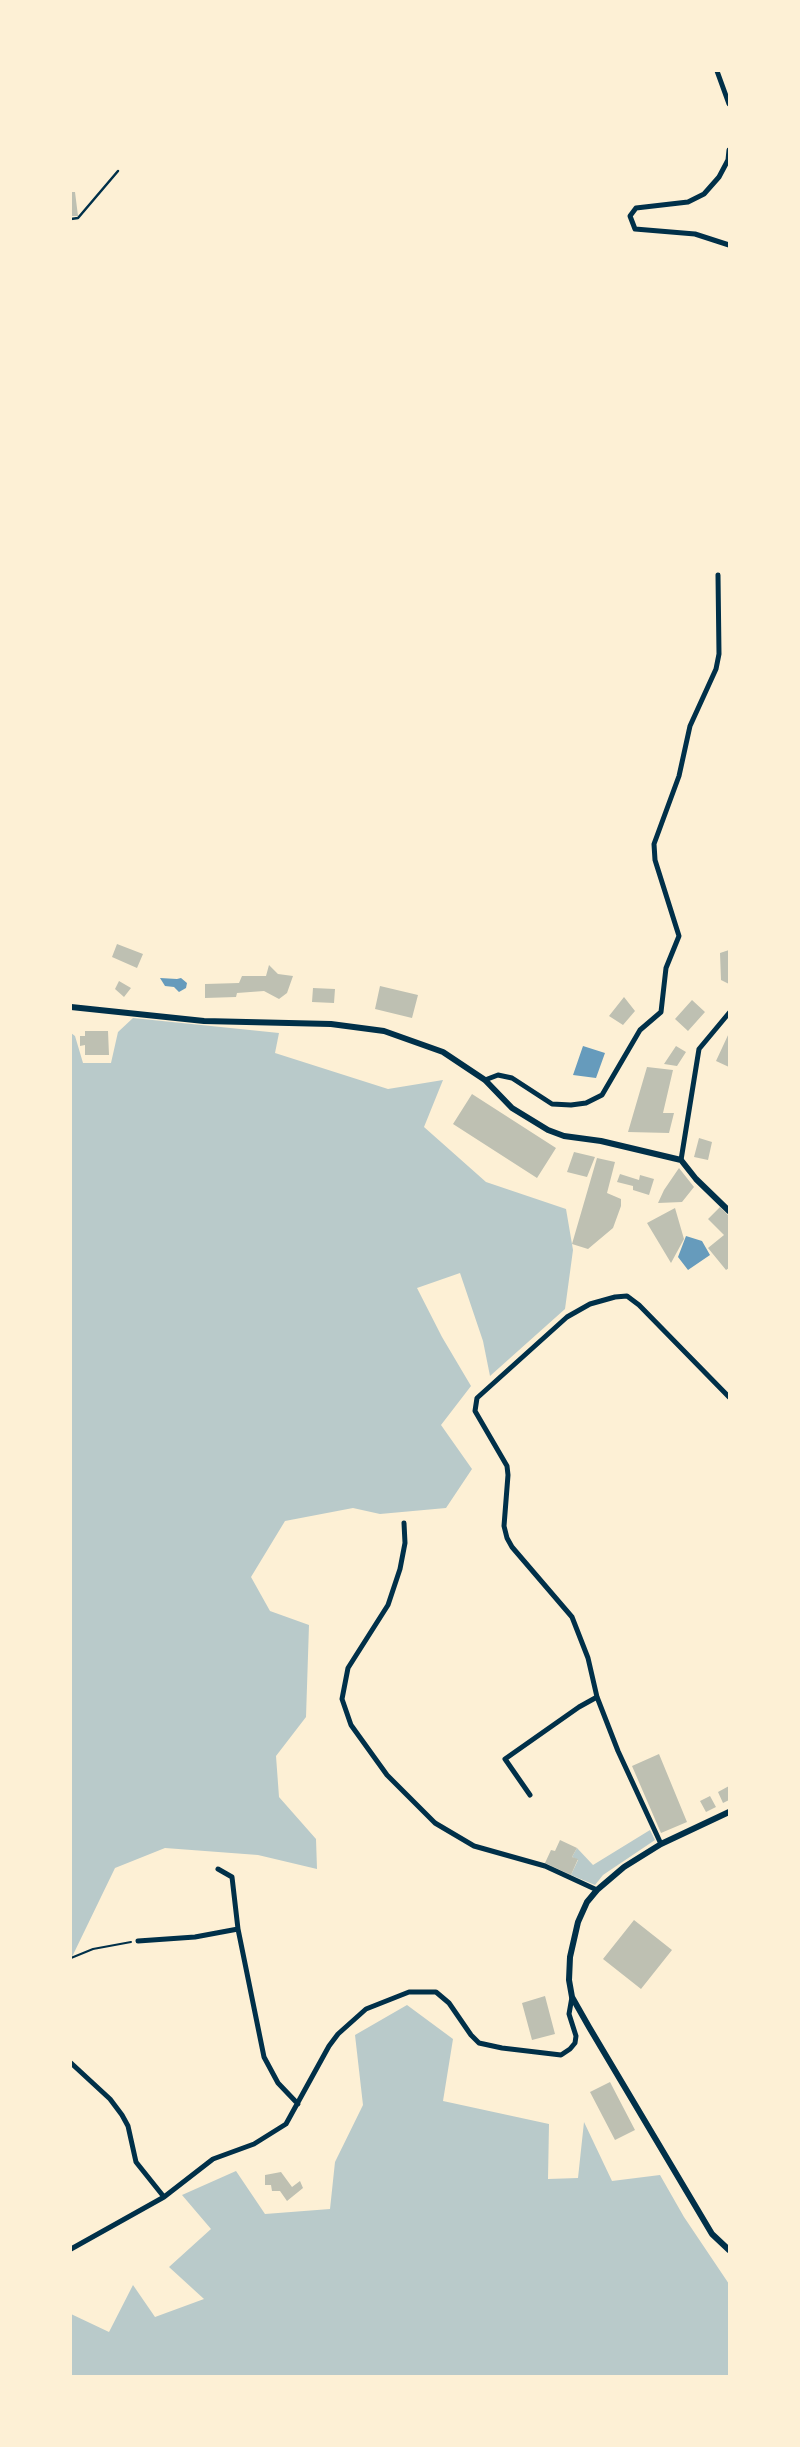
<!DOCTYPE html>
<html>
<head>
<meta charset="utf-8">
<style>
	body { margin:0 }
	#map { position:relative; width:800px; height:2447px; overflow:hidden; background:#fdf0d5; font-family:Signika,sans-serif }
	canvas { display:block }
	.frame { position:absolute; inset:0; border:72px solid #fdf0d5; pointer-events:none }
</style>
</head>
<body>
<div id="map">
<canvas width="800" height="2447"></canvas>
<div class="frame"></div>
</div>
<script>
const ctx = document.querySelector('canvas').getContext('2d');
ctx.lineJoin = 'round';
function fillPath(path, color) {
  ctx.fillStyle = color;
  ctx.fill(path, 'evenodd');
}
function toPath(rows) {
  const path = new Path2D();
  for (const r of rows) {
    path.moveTo(r[0], r[1]);
    for (let i = 2; i < r.length; i += 2) path.lineTo(r[i], r[i + 1]);
  }
  return path;
}
function trace(path, color, width, dash) {
  ctx.strokeStyle = color;
  ctx.lineWidth = width;
  ctx.lineCap = dash ? 'butt' : 'round';
  ctx.setLineDash(dash || []);
  ctx.stroke(path);
}
const green = toPath([
	[133,1018,279,1033,275,1053,388,1089,443,1080,424,1127,486,1182,566,1209,573,1250,565,1309,490,1376,483,1341,460,1273,417,1288,442,1337,471,1386,441,1425,472,1469,446,1508,380,1514,353,1508,285,1521,251,1577,270,1611,309,1625,306,1717,276,1756,279,1797,316,1839,317,1869,258,1855,165,1848,115,1868,71,1959,71,1033,75,1036,83,1063,111,1063,118,1032],
	[650,1830,655,1840,603,1875,595,1885,571,1875,578,1860,572,1857,577,1848,593,1865],
	[407,2005,453,2039,443,2101,549,2124,548,2179,578,2178,584,2122,612,2181,660,2175,684,2217,729,2284,729,2376,71,2376,71,2314,109,2332,133,2285,155,2317,204,2299,169,2267,211,2229,182,2195,236,2171,265,2214,330,2209,335,2162,363,2105,355,2035]
]);
const water = toPath([
	[160,978,177,979,181,978,187,983,186,988,179,992,174,987,165,986],
	[583,1046,605,1053,596,1078,573,1075],
	[686,1236,702,1241,710,1255,688,1270,678,1257]
]);
const building = toPath([
	[71,192,75,192,78,216,71,216],
	[117,944,143,954,137,968,112,957],
	[729,950,729,984,721,980,720,953],
	[269,965,278,974,293,976,287,993,279,999,264,991,237,993,236,997,205,998,205,984,239,983,242,976,266,976],
	[119,981,131,988,124,997,115,989],
	[380,986,418,995,412,1018,375,1009],
	[313,988,335,989,334,1003,312,1002],
	[624,997,635,1011,623,1025,609,1016],
	[692,1000,705,1012,688,1031,675,1019],
	[85,1031,108,1031,109,1055,85,1055,85,1045,80,1046,80,1036,85,1036],
	[729,1033,729,1067,716,1061],
	[676,1046,686,1052,677,1066,664,1064],
	[647,1067,673,1070,663,1113,674,1113,669,1133,628,1132],
	[472,1094,556,1148,537,1178,453,1124],
	[699,1138,712,1142,708,1160,694,1157],
	[574,1152,595,1157,587,1177,567,1172],
	[597,1158,615,1162,607,1193,621,1199,621,1206,613,1228,588,1249,572,1244],
	[679,1168,694,1187,682,1202,658,1203,664,1190],
	[620,1174,639,1180,640,1175,654,1179,649,1195,633,1190,633,1186,617,1182],
	[720,1207,729,1216,729,1268,726,1270,708,1248,724,1235,708,1219],
	[675,1208,684,1239,671,1263,647,1223],
	[659,1754,687,1822,661,1833,632,1766],
	[729,1786,729,1800,723,1803,718,1792],
	[710,1796,716,1807,706,1812,700,1801],
	[560,1840,577,1848,572,1857,578,1859,571,1875,545,1863,551,1850,555,1851],
	[634,1920,672,1950,641,1989,603,1959],
	[545,1996,555,2034,532,2040,522,2003],
	[610,2082,635,2130,615,2140,590,2092],
	[281,2172,292,2187,300,2181,303,2188,287,2201,280,2191,272,2191,271,2185,265,2185,265,2175]
]);
const path = toPath([
	[71,1958,93,1949,131,1942]
]);
const service = toPath([
	[71,219,78,218,118,171]
]);
const minor = toPath([
	[717,71,729,104],
	[729,150,728,160,719,177,704,194,688,202,636,208,630,216,635,229,695,234,729,245],
	[485,1080,498,1075,512,1078,552,1104,571,1105,586,1103,602,1095,640,1030,661,1012,666,968,679,936,655,860,654,844,679,776,690,726,716,669,719,654,718,575],
	[681,1160,699,1049,729,1013],
	[404,1523,405,1543,400,1569,388,1605,348,1668,342,1699,351,1725,387,1775,435,1823,474,1846,545,1866,597,1890],
	[530,1795,505,1759,579,1707,597,1697],
	[661,1844,618,1751,597,1697,588,1658,572,1617,512,1547,507,1538,504,1526,508,1475,507,1466,475,1411,477,1398,567,1317,590,1304,615,1297,627,1296,639,1305,729,1397],
	[218,1869,232,1877,238,1929,264,2057,278,2083,298,2104],
	[138,1941,195,1937,238,1929],
	[71,2063,110,2099,122,2115,128,2126,136,2162,164,2197],
	[71,2249,164,2197,213,2159,254,2144,286,2124,329,2046,338,2034,366,2009,409,1992,436,1992,449,2003,471,2035,479,2043,502,2048,561,2055,570,2049,575,2043,576,2036,569,2014,572,1997]
]);
const tertiary = toPath([
	[71,1007,204,1021,331,1024,384,1031,443,1052,485,1080,512,1108,548,1130,564,1136,601,1141,681,1160,696,1179,729,1211],
	[729,1812,661,1844,624,1867,597,1890,587,1902,578,1922,570,1957,569,1980,572,1997,589,2027,712,2234,729,2250]
]);
fillPath(green, '#b9caca');
fillPath(water, '#669bbc');
fillPath(building, '#bec0b2');
trace(path, '#003049', 2);
trace(service, '#003049', 2.5);
trace(minor, '#003049', 5);
trace(tertiary, '#003049', 6);
</script>
</body>
</html>
